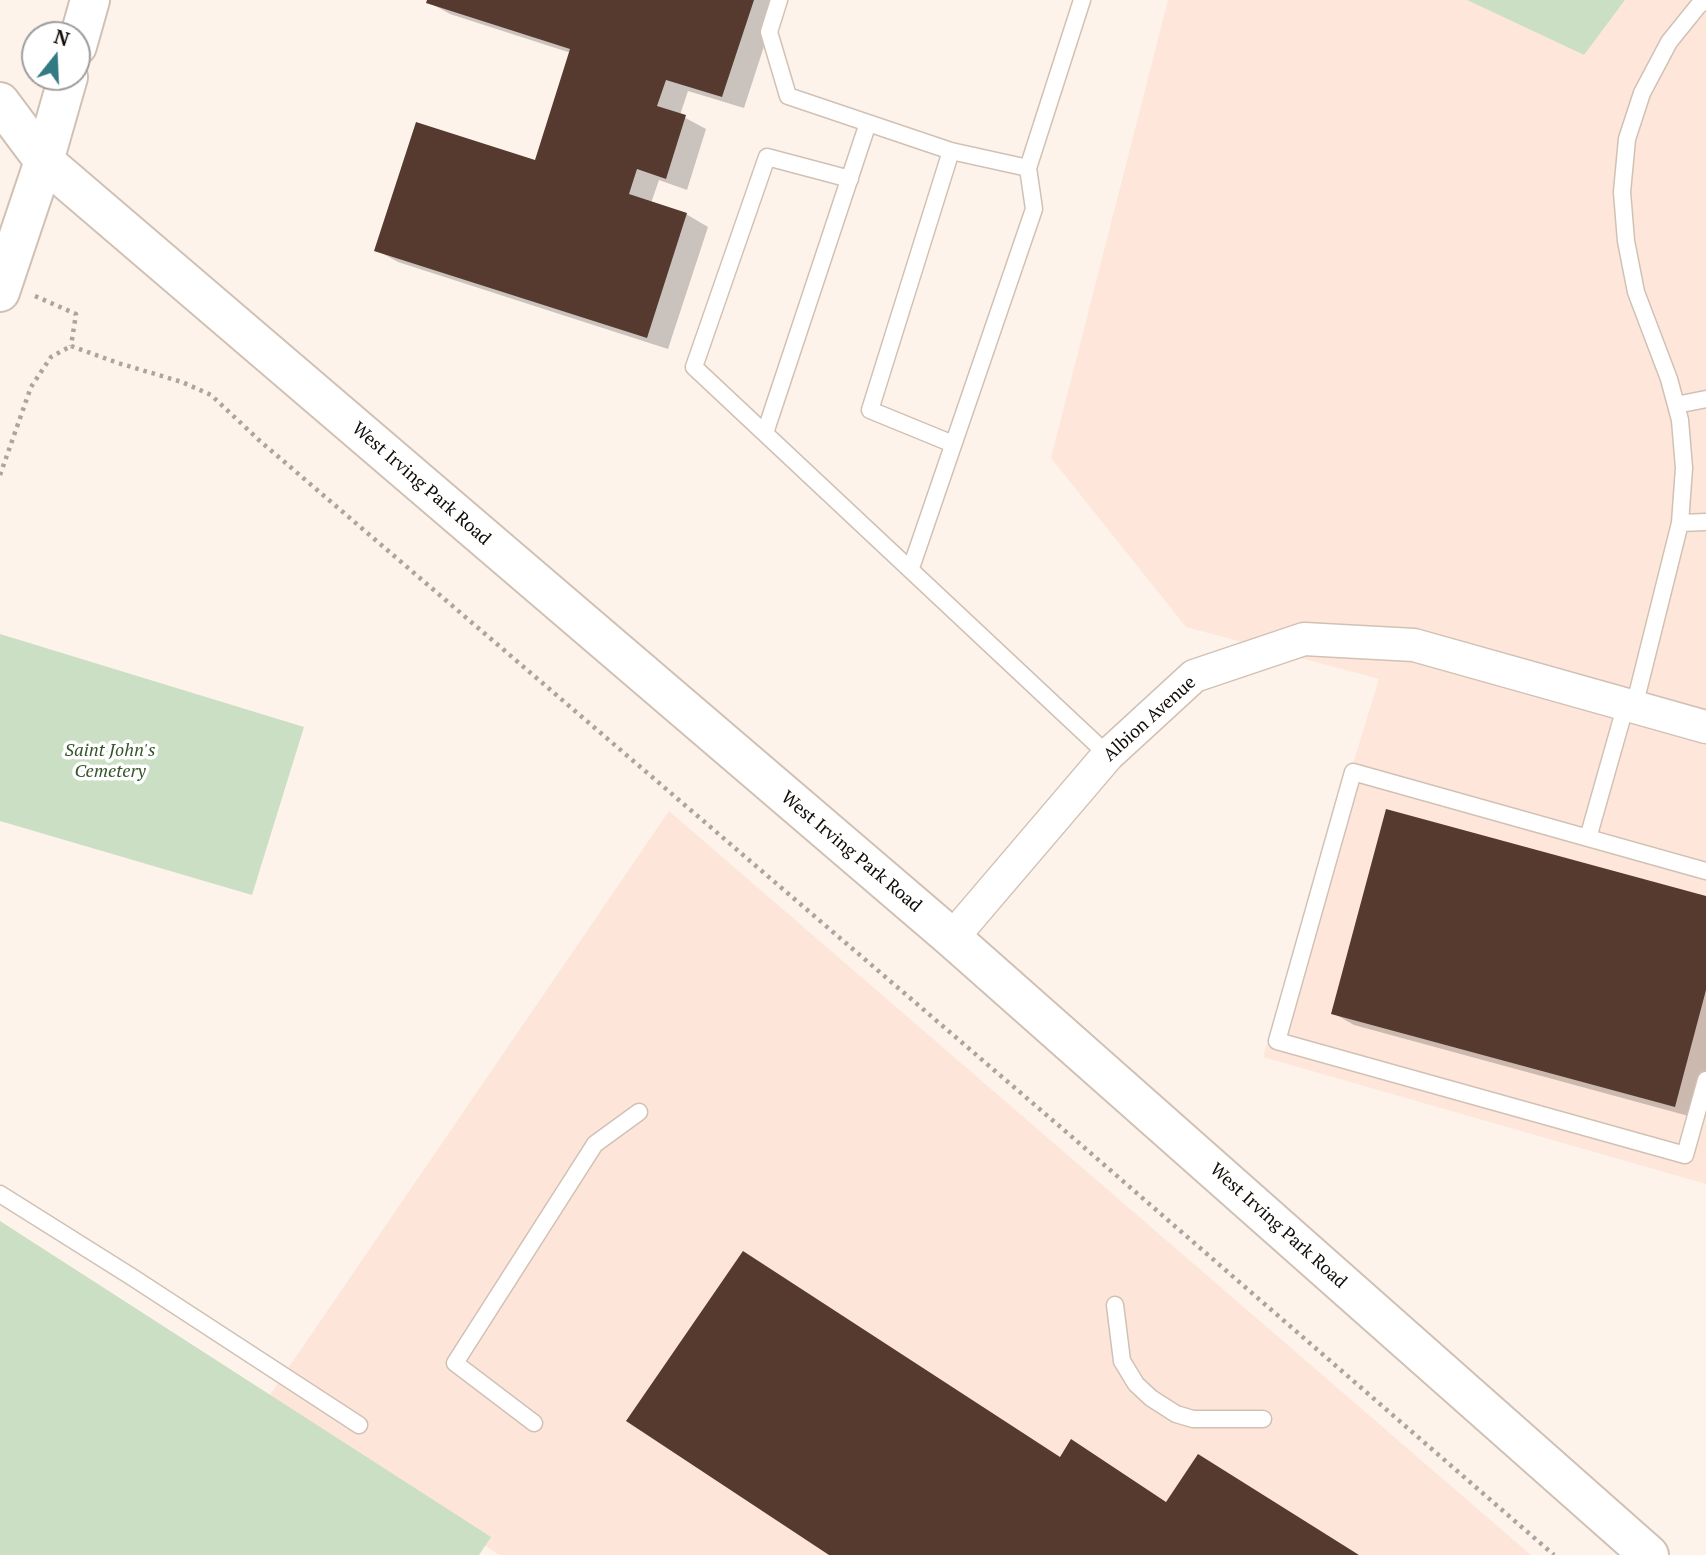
<!DOCTYPE html>
<html>
<head>
<meta charset="utf-8">
<style>
	body { margin:0 }
	#map { position:relative; width:1706px; height:1555px; overflow:hidden; background:#fdf3eb; font-family:"PT Serif",serif }
	canvas { display:block }
	.north { position:absolute; left:21px; top:21px; width:70px; height:70px; box-sizing:border-box; background:#fff; border:2px solid #9f9d9c; border-radius:50%; rotate:18deg; font-size:19px; font-weight:700; line-height:28px; text-align:center; color:#100b07 }
	.north::after { content:''; display:block; margin:auto; width:24px; height:32px; background:#337b82; clip-path:polygon(50% 0,100% 100%,50% 72%,0 100%) }
</style>
</head>
<body>
<div id="map">
<canvas width="1706" height="1555"></canvas>
<div class="north">N</div>
</div>
<script>
const ctx = document.querySelector('canvas').getContext('2d');
ctx.lineJoin = 'round';
function fillPath(path, color) {
  ctx.fillStyle = color;
  ctx.fill(path, 'evenodd');
}
function toPath(rows) {
  const path = new Path2D();
  for (const r of rows) {
    path.moveTo(r[0], r[1]);
    for (let i = 2; i < r.length; i += 2) path.lineTo(r[i], r[i + 1]);
  }
  return path;
}
function trace(path, color, width, dash) {
  ctx.strokeStyle = color;
  ctx.lineWidth = width;
  ctx.lineCap = dash ? 'butt' : 'round';
  ctx.setLineDash(dash || []);
  ctx.stroke(path);
}
function drawText(font, color, halo, rows, align = 'center') {
  ctx.font = font + ' "PT Serif",serif';
  ctx.lineWidth = 7;
  ctx.setLineDash([]);
  ctx.textBaseline = 'middle';
  ctx.strokeStyle = halo;
  ctx.fillStyle = color;
  for (const [text, x, y, turn = 0] of rows) {
    ctx.save();
    ctx.translate(x, y);
    ctx.rotate((+turn || 0) * Math.PI / 180);
    ctx.textAlign = isNaN(turn) ? turn : align;
    if (halo) ctx.strokeText(text, 0, 0);
    ctx.fillText(text, 0, 0);
    ctx.restore();
  }
}
const commercial = toPath([
	[669,811,1531,1555,499,1555,265,1402]
]);
const industrial = toPath([
	[1168,0,1467,0,1584,55,1625,0,1706,0,1706,1184,1263,1057,1379,679,1186,627,1051,458]
]);
const green = toPath([
	[1467,0,1625,0,1584,55],
	[0,634,304,727,252,895,0,821],
	[0,1221,491,1537,479,1555,0,1555]
]);
const shadow = toPath([
	[429,0,779,0,744,108,688,91,680,115,706,129,687,190,659,180,651,203,686,214,708,227,668,349,398,262,376,250,536,162,571,53,450,14,428,2],
	[1706,897,1706,1081,1696,1118,1354,1025,1333,1013]
]);
const building = toPath([
	[427,0,754,0,722,97,666,80,657,106,686,115,666,179,637,169,629,194,687,213,647,338,374,251,416,122,535,160,570,49,426,3],
	[1386,809,1706,896,1706,990,1675,1107,1331,1014],
	[743,1251,1060,1457,1071,1439,1166,1502,1198,1454,1359,1555,829,1555,626,1421]
]);
const path = toPath([
	[35,296,76,314,71,346],
	[71,346,118,363,182,382,211,395,260,441,1064,1130,1554,1555],
	[0,475,31,387,51,357,71,346]
]);
const lane = toPath([
	[779,0,769,32,788,96,951,151,1028,168],
	[951,151,870,410,953,444],
	[850,179,767,157,694,367,1108,755],
	[1676,405,1706,399],
	[765,433,868,123],
	[1680,523,1706,522],
	[911,568,1034,209,1028,168,1082,0],
	[1634,707,1680,523,1684,468,1680,420,1669,379,1636,292,1626,241,1622,192,1627,139,1642,93,1669,42,1698,6,1706,0],
	[1588,838,1626,704],
	[1706,871,1353,772,1277,1041,1685,1155,1706,1080],
	[0,1194,132,1277,359,1425],
	[1115,1305,1122,1361,1136,1384,1151,1398,1176,1414,1193,1419,1263,1419],
	[534,1423,455,1363,595,1144,639,1112]
]);
const street = toPath([
	[952,938,1108,755,1194,676,1304,639,1414,645,1706,727]
]);
const secondary = toPath([
	[77,46,90,0],
	[0,102,44,161,952,938,1649,1555],
	[0,292,44,161,68,77]
]);
const streetNames = [
	["West Irving Park Road",421,484,41],
	["Albion Avenue",1150,719,-42],
	["West Irving Park Road",851,852,40],
	["West Irving Park Road",1278,1226,42]
];
const parkNames = [
	["Saint John's",110,751],
	["Cemetery",110,772]
];
fillPath(commercial, '#fde6d9');
fillPath(industrial, '#fee6db');
fillPath(green, '#cbdfc4');
fillPath(shadow, '#0003');
fillPath(building, '#563a2f');
trace(lane, '#d1c1b4', 19);
trace(street, '#d1c1b4', 35);
trace(secondary, '#d1c1b4', 42);
trace(path, '#aca49d', 4.5, [3.5, 5]);
trace(lane, '#fff', 16);
trace(street, '#fff', 32);
trace(secondary, '#fff', 38);
drawText('18px', '#100b07', '#fff', streetNames);
drawText('italic 18px', '#36542b', '#fff', parkNames);
</script>
</body>
</html>
